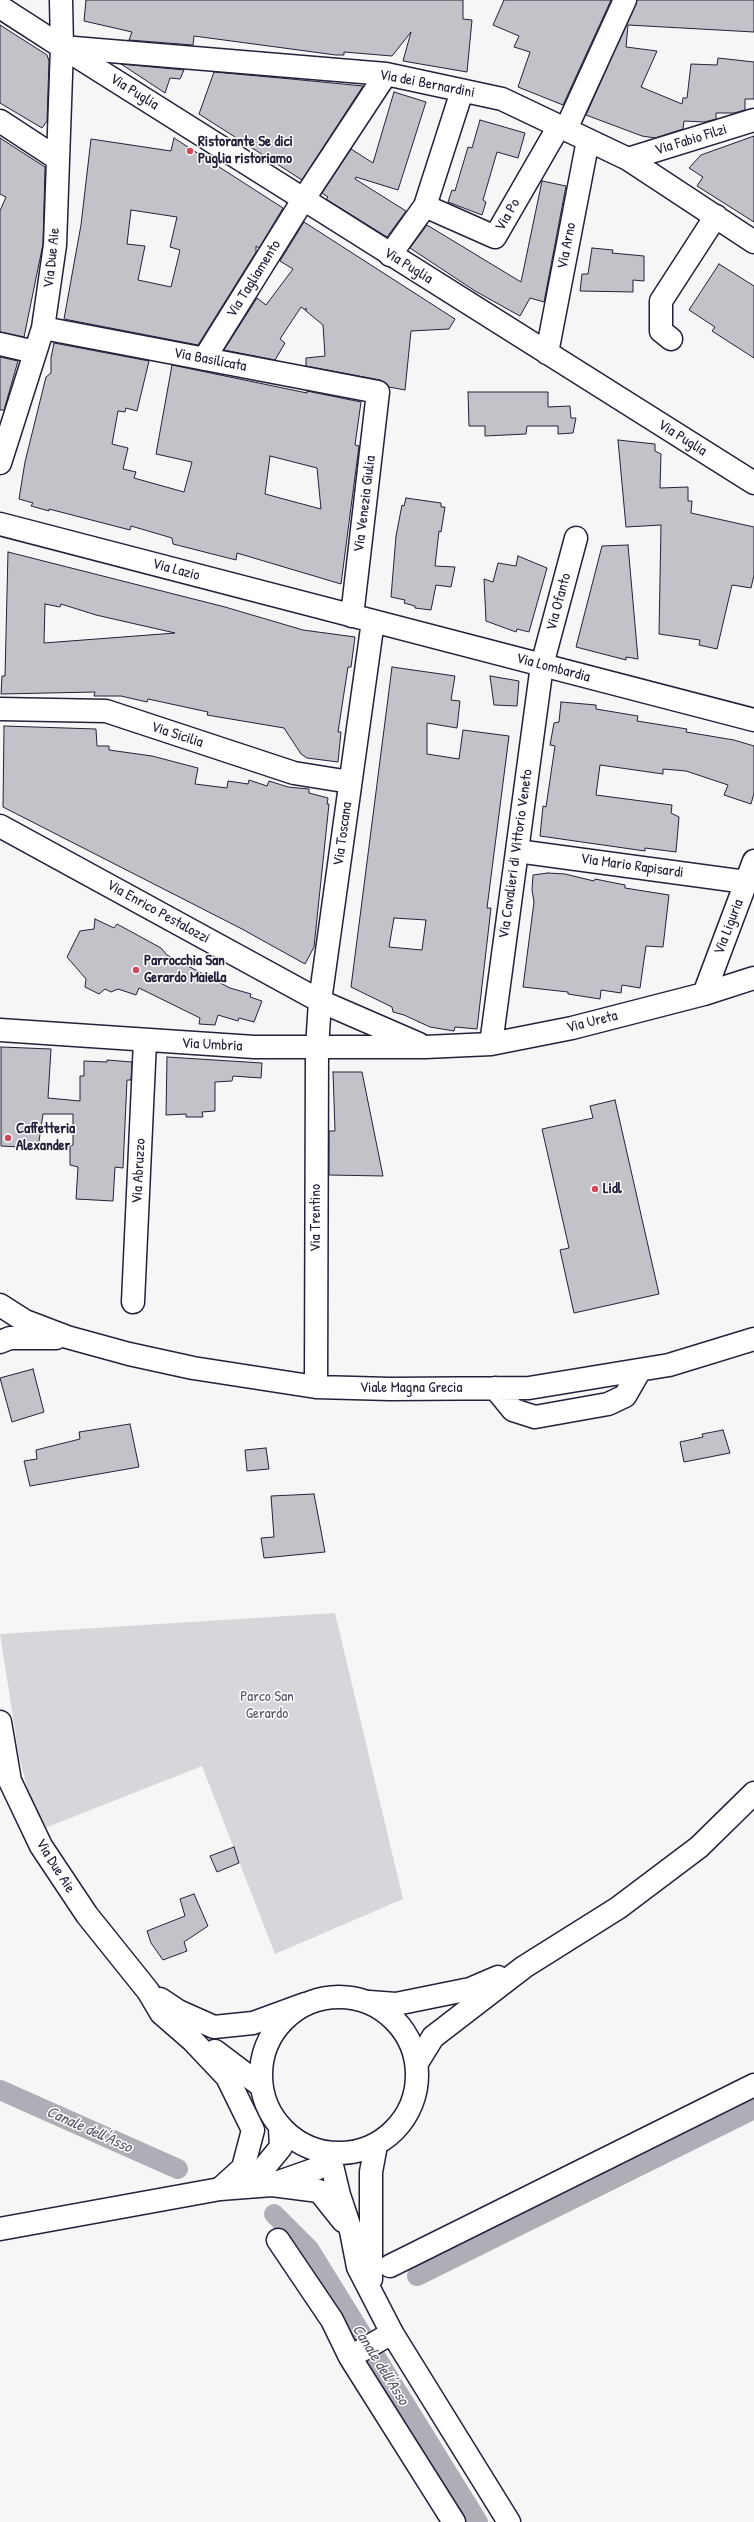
<!DOCTYPE html>
<html>
<head>
<meta charset="utf-8">
<style>
	body { margin:0 }
	canvas { display:block; background:#f6f6f7 }
</style>
</head>
<body>
<canvas width="754" height="2522"></canvas>
<script>
const ctx = document.querySelector('canvas').getContext('2d');
ctx.lineJoin = 'round';
function fillPath(path, color) {
  ctx.fillStyle = color;
  ctx.fill(path, 'evenodd');
}
function toPath(rows) {
  const path = new Path2D();
  for (const r of rows) {
    if (r.length === 3) {
      path.moveTo(r[0] + r[2], r[1]);
      path.arc(r[0], r[1], r[2], 0, 2 * Math.PI);
      continue;
    }
    path.moveTo(r[0], r[1]);
    for (let i = 2; i < r.length; i += 2) path.lineTo(r[i], r[i + 1]);
  }
  return path;
}
function trace(path, color, width, dash) {
  ctx.strokeStyle = color;
  ctx.lineWidth = width;
  ctx.lineCap = dash ? 'butt' : 'round';
  ctx.setLineDash(dash || []);
  ctx.stroke(path);
}
function drawText(font, color, halo, rows, align = 'center') {
  ctx.font = font + ' "Patrick Hand",sans-serif';
  ctx.lineWidth = 3;
  ctx.setLineDash([]);
  ctx.textBaseline = 'middle';
  ctx.strokeStyle = halo;
  ctx.fillStyle = color;
  for (const [text, x, y, turn = 0] of rows) {
    ctx.save();
    ctx.translate(x, y);
    ctx.rotate((+turn || 0) * Math.PI / 180);
    ctx.textAlign = isNaN(turn) ? turn : align;
    if (halo) ctx.strokeText(text, 0, 0);
    ctx.fillText(text, 0, 0);
    ctx.restore();
  }
}
const green = toPath([
	[335,1613,403,1899,275,1954,202,1766,45,1828,28,1791,19,1756,0,1634]
]);
const canal = toPath([
	[0,2090,178,2169],
	[274,2214,309,2249,478,2522],
	[417,2276,754,2109]
]);
const building = toPath([
	[86,0,463,0,463,19,472,20,467,72,403,61,411,32,392,56,344,52,344,55,336,55,194,36,193,45,129,40,132,32,84,21,86,0],
	[504,0,611,0,563,105,518,87,530,52,514,47,519,36,493,25,504,0],
	[637,0,754,0,754,32,628,25,626,47,657,51,641,87,682,104,683,98,687,98,691,64,717,65,718,58,754,62,754,99,745,99,745,110,734,113,716,113,716,119,704,122,684,121,683,129,655,138,642,136,586,115,637,0],
	[0,25,47,55,49,61,47,121,42,128,0,103,0,25],
	[121,64,184,70,180,79,170,78,165,93,121,64],
	[214,72,291,79,363,86,302,180,199,114,214,72],
	[394,92,426,102,398,190,356,177,355,179,406,211,387,237,326,199,328,197,322,193,351,149,373,163,394,92],
	[480,120,525,133,518,158,497,152,483,200,486,202,482,215,448,202,452,190,455,191,468,147,472,148,480,120],
	[754,136,754,222,697,186,703,177,689,168,701,155,754,136],
	[0,138,45,167,43,244,24,337,0,332,0,211,6,197,0,194,0,138],
	[174,138,283,208,259,248,256,246,256,252,198,345,64,319,81,225,91,139,171,151,174,138],
	[131,210,177,217,170,247,180,250,171,287,138,280,145,246,127,244,131,210],
	[542,181,566,186,544,302,530,298,520,316,475,291,410,248,427,225,521,282,542,181],
	[304,222,455,319,449,329,411,331,405,390,389,387,380,380,306,366,306,358,325,356,323,325,306,311,306,308,305,310,301,307,280,339,285,343,275,360,224,350,257,298,266,305,293,269,280,261,304,222],
	[592,248,613,250,612,253,644,256,644,281,633,280,633,292,580,291,582,274,588,274,592,248],
	[719,264,754,286,754,358,712,331,715,327,689,310,719,264],
	[54,343,149,361,137,411,126,408,125,412,118,411,112,444,128,448,123,469,136,472,134,478,184,492,192,462,156,454,172,365,307,393,307,391,361,402,355,445,359,446,341,584,237,553,236,560,173,544,172,538,131,526,130,530,49,509,49,511,31,506,33,503,19,499,25,462,46,377,51,373,51,358,54,343],
	[270,456,317,468,321,509,265,494,270,456],
	[0,357,18,361,4,410,0,410,0,357],
	[468,392,548,392,548,407,570,406,571,418,576,418,573,433,558,434,558,426,527,426,526,434,485,436,485,426,469,426,468,392],
	[618,440,655,444,655,451,661,454,660,488,688,487,688,501,692,501,691,513,754,527,754,575,751,588,732,585,717,649,699,645,700,640,659,634,661,525,626,527,618,440],
	[406,498,441,503,441,507,445,507,441,532,439,531,435,566,455,567,451,587,436,585,431,610,415,608,415,606,404,603,405,600,391,597,396,536,402,505,404,506,406,498],
	[628,545,638,659,626,657,626,660,576,647,602,546,628,545],
	[8,552,225,607,303,630,355,637,351,667,348,667,338,732,341,732,338,762,307,758,301,754,284,728,207,715,208,712,148,699,147,702,121,696,94,696,95,692,1,694,2,676,5,676,8,552],
	[45,604,60,607,61,604,96,615,175,633,44,643,45,604],
	[518,556,547,568,529,632,517,629,516,632,486,621,484,579,493,582,498,563,516,566,518,556],
	[392,667,455,676,451,700,460,701,457,728,427,723,427,754,459,759,463,730,509,736,487,908,491,908,477,1029,455,1027,454,1031,430,1027,404,1015,393,1012,392,1007,351,987,392,667],
	[394,918,426,920,422,950,389,947,394,918],
	[490,676,519,681,517,706,494,705,490,676],
	[561,702,596,705,596,709,638,716,637,721,687,729,686,732,734,740,754,746,754,793,751,804,724,795,728,785,686,771,663,769,663,774,600,765,596,795,672,805,671,813,679,817,676,852,645,848,645,851,540,836,543,806,546,807,555,746,550,745,554,723,559,722,561,702],
	[4,726,96,729,97,746,109,746,109,750,152,756,198,768,195,784,227,788,228,781,248,784,249,780,267,786,269,781,288,787,309,789,309,793,328,798,327,804,329,804,314,947,305,964,242,929,3,807,4,726],
	[548,873,565,874,594,881,595,879,625,885,625,888,669,895,663,947,646,946,640,988,622,985,621,993,601,990,600,999,568,994,568,992,523,987,534,902,532,890,533,875,548,873],
	[95,919,114,928,117,924,161,948,167,955,230,988,251,994,250,997,262,1001,254,1022,239,1018,238,1021,218,1015,215,1025,199,1024,200,1018,139,988,136,995,118,989,111,992,105,989,99,994,85,987,86,979,67,957,80,931,94,929,95,919],
	[1,1047,51,1049,48,1098,80,1101,80,1076,84,1076,84,1061,107,1062,107,1060,132,1062,131,1080,127,1080,123,1168,115,1167,113,1201,76,1199,78,1167,70,1165,70,1146,73,1145,73,1114,43,1114,38,1148,1,1146,1,1047],
	[167,1057,262,1063,261,1078,233,1076,232,1081,215,1082,215,1111,202,1112,203,1117,186,1117,186,1114,166,1115,167,1057],
	[333,1072,362,1072,383,1176,329,1175,329,1131,335,1131,333,1072],
	[615,1100,659,1294,574,1313,560,1250,569,1248,542,1129,593,1118,590,1106,615,1100],
	[33,1369,44,1412,12,1422,0,1378,33,1369],
	[130,1424,139,1467,30,1486,24,1461,37,1459,36,1450,80,1439,79,1432,130,1424],
	[723,1430,730,1453,684,1462,680,1442,703,1437,702,1434,723,1430],
	[266,1448,269,1469,247,1471,245,1450,266,1448],
	[314,1494,325,1552,264,1558,261,1538,274,1537,271,1496,314,1494],
	[234,1847,239,1863,217,1872,210,1856,234,1847],
	[194,1894,208,1926,184,1942,187,1951,163,1960,151,1943,147,1931,185,1916,180,1899,194,1894]
]);
const minor = toPath([
	[0,7,62,47,386,74,502,99,628,159,754,242],
	[462,91,425,206,495,237,559,126],
	[0,121,58,159],
	[566,129,625,0],
	[628,159,754,120],
	[390,255,425,206],
	[43,328,378,392,352,616],
	[671,339,661,331,661,301,716,216],
	[0,344,35,352],
	[547,353,588,140],
	[204,359,303,200,386,74],
	[0,463,43,328,55,245,62,47],
	[0,524,754,720],
	[0,709,106,711,294,773,350,782],
	[0,826,320,1001,419,1044],
	[517,851,746,882],
	[704,994,754,861],
	[0,1030,254,1047,425,1047,491,1044,572,1028,704,994,754,978],
	[491,1044,542,665,576,538],
	[133,1302,145,1041],
	[0,1305,25,1321,67,1337,129,1354,193,1368,316,1387,390,1389,529,1388,669,1365,754,1339],
	[0,1342,10,1338,56,1338],
	[316,1387,317,1048,320,1001,373,621],
	[495,1388,513,1410,535,1417,608,1404,625,1396,640,1370],
	[0,1722,10,1781,41,1846,87,1915,148,1991,161,2013,192,2040,227,2077,253,2130,243,2168,222,2187],
	[160,1999,178,2011,214,2027,253,2023,305,2004],
	[215,2051,260,2085],
	[278,2240,332,2320,350,2357,454,2522],
	[390,2266,754,2085],
	[350,2357,392,2333]
]);
const major = toPath([
	[61,0,62,47,754,483],
	[339,2075,78],
	[369,2002,396,2004,470,1989,498,1977],
	[417,2063,433,2037,524,1967,618,1908,699,1847,754,1793],
	[329,2153,339,2195,351,2231,358,2267,392,2333,509,2522],
	[234,2182,263,2169,281,2147,280,2128],
	[276,2183,316,2169,329,2153],
	[0,2229,220,2189,272,2185,319,2191,343,2221],
	[371,2279,371,2172,376,2145]
]);
const markers = [
	[190,151,4,"#d1495b"],
	[136,970,4,"#d1495b"],
	[8,1138,4,"#d1495b"],
	[595,1189,4,"#d1495b"]
];
const streetNames = [
	["Via dei Bernardini",427,84,11],
	["Via Puglia",134,92,32],
	["Via Fabio Filzi",691,140,-17],
	["Via Po",508,215,-60],
	["Via Arno",567,246,-79],
	["Via Due Aie",52,258,-84],
	["Via Puglia",408,266,32],
	["Via Tagliamento",254,279,-58],
	["Via Basilicata",210,360,11],
	["Via Puglia",682,438,32],
	["Via Venezia Giulia",365,504,-83],
	["Via Lazio",176,570,15],
	["Via Ofanto",559,602,-75],
	["Via Lombardia",553,668,15],
	["Via Sicilia",177,735,18],
	["Via Toscana",343,834,-82],
	["Via Cavalieri di Vittorio Veneto",516,854,-82],
	["Via Mario Rapisardi",632,866,8],
	["Via Enrico Pestalozzi",158,912,29],
	["Via Liguria",729,927,-69],
	["Via Ureta",592,1022,-14],
	["Via Umbria",212,1045,3],
	["Via Abruzzo",139,1171,-87],
	["Via Trentino",316,1218,-90],
	["Viale Magna Grecia",411,1388],
	["Via Due Aie",55,1866,58]
];
const poiNames = [
	["Ristorante Se dici",198,142],
	["Puglia ristoriamo",198,159],
	["Parrocchia San",144,961],
	["Gerardo Maiella",144,978],
	["Caffetteria",16,1129],
	["Alexander",16,1146],
	["Lidl",603,1189]
];
const parkNames = [
	["Parco San",267,1697],
	["Gerardo",267,1714]
];
const waterNames = [
	["Canale dell'Asso",89,2130,24],
	["Canale dell'Asso",380,2365,58]
];
fillPath(green, '#d7d7db');
trace(canal, '#aeaeb7', 20);
fillPath(building, '#c2c2c9');
trace(building, '#22223b', 1);
trace(minor, '#22223b', 25);
trace(major, '#22223b', 25);
trace(minor, '#fff', 22);
trace(major, '#fff', 22);
for (const [x, y, r, color] of markers) {
  const dot = new Path2D();
  dot.arc(x, y, r, 0, 2 * Math.PI);
  ctx.fillStyle = color;
  ctx.fill(dot);
  trace(dot, '#fff', 1.5);
}
drawText('15px', '#22223b', '#fff', streetNames);
drawText('bold 15px', '#22223b', '#fff', poiNames, 'left');
drawText('15px', '#58586b', '#fff', parkNames);
drawText('italic 16px', '#5a5a6d', '#fff', waterNames);
</script>
</body>
</html>
